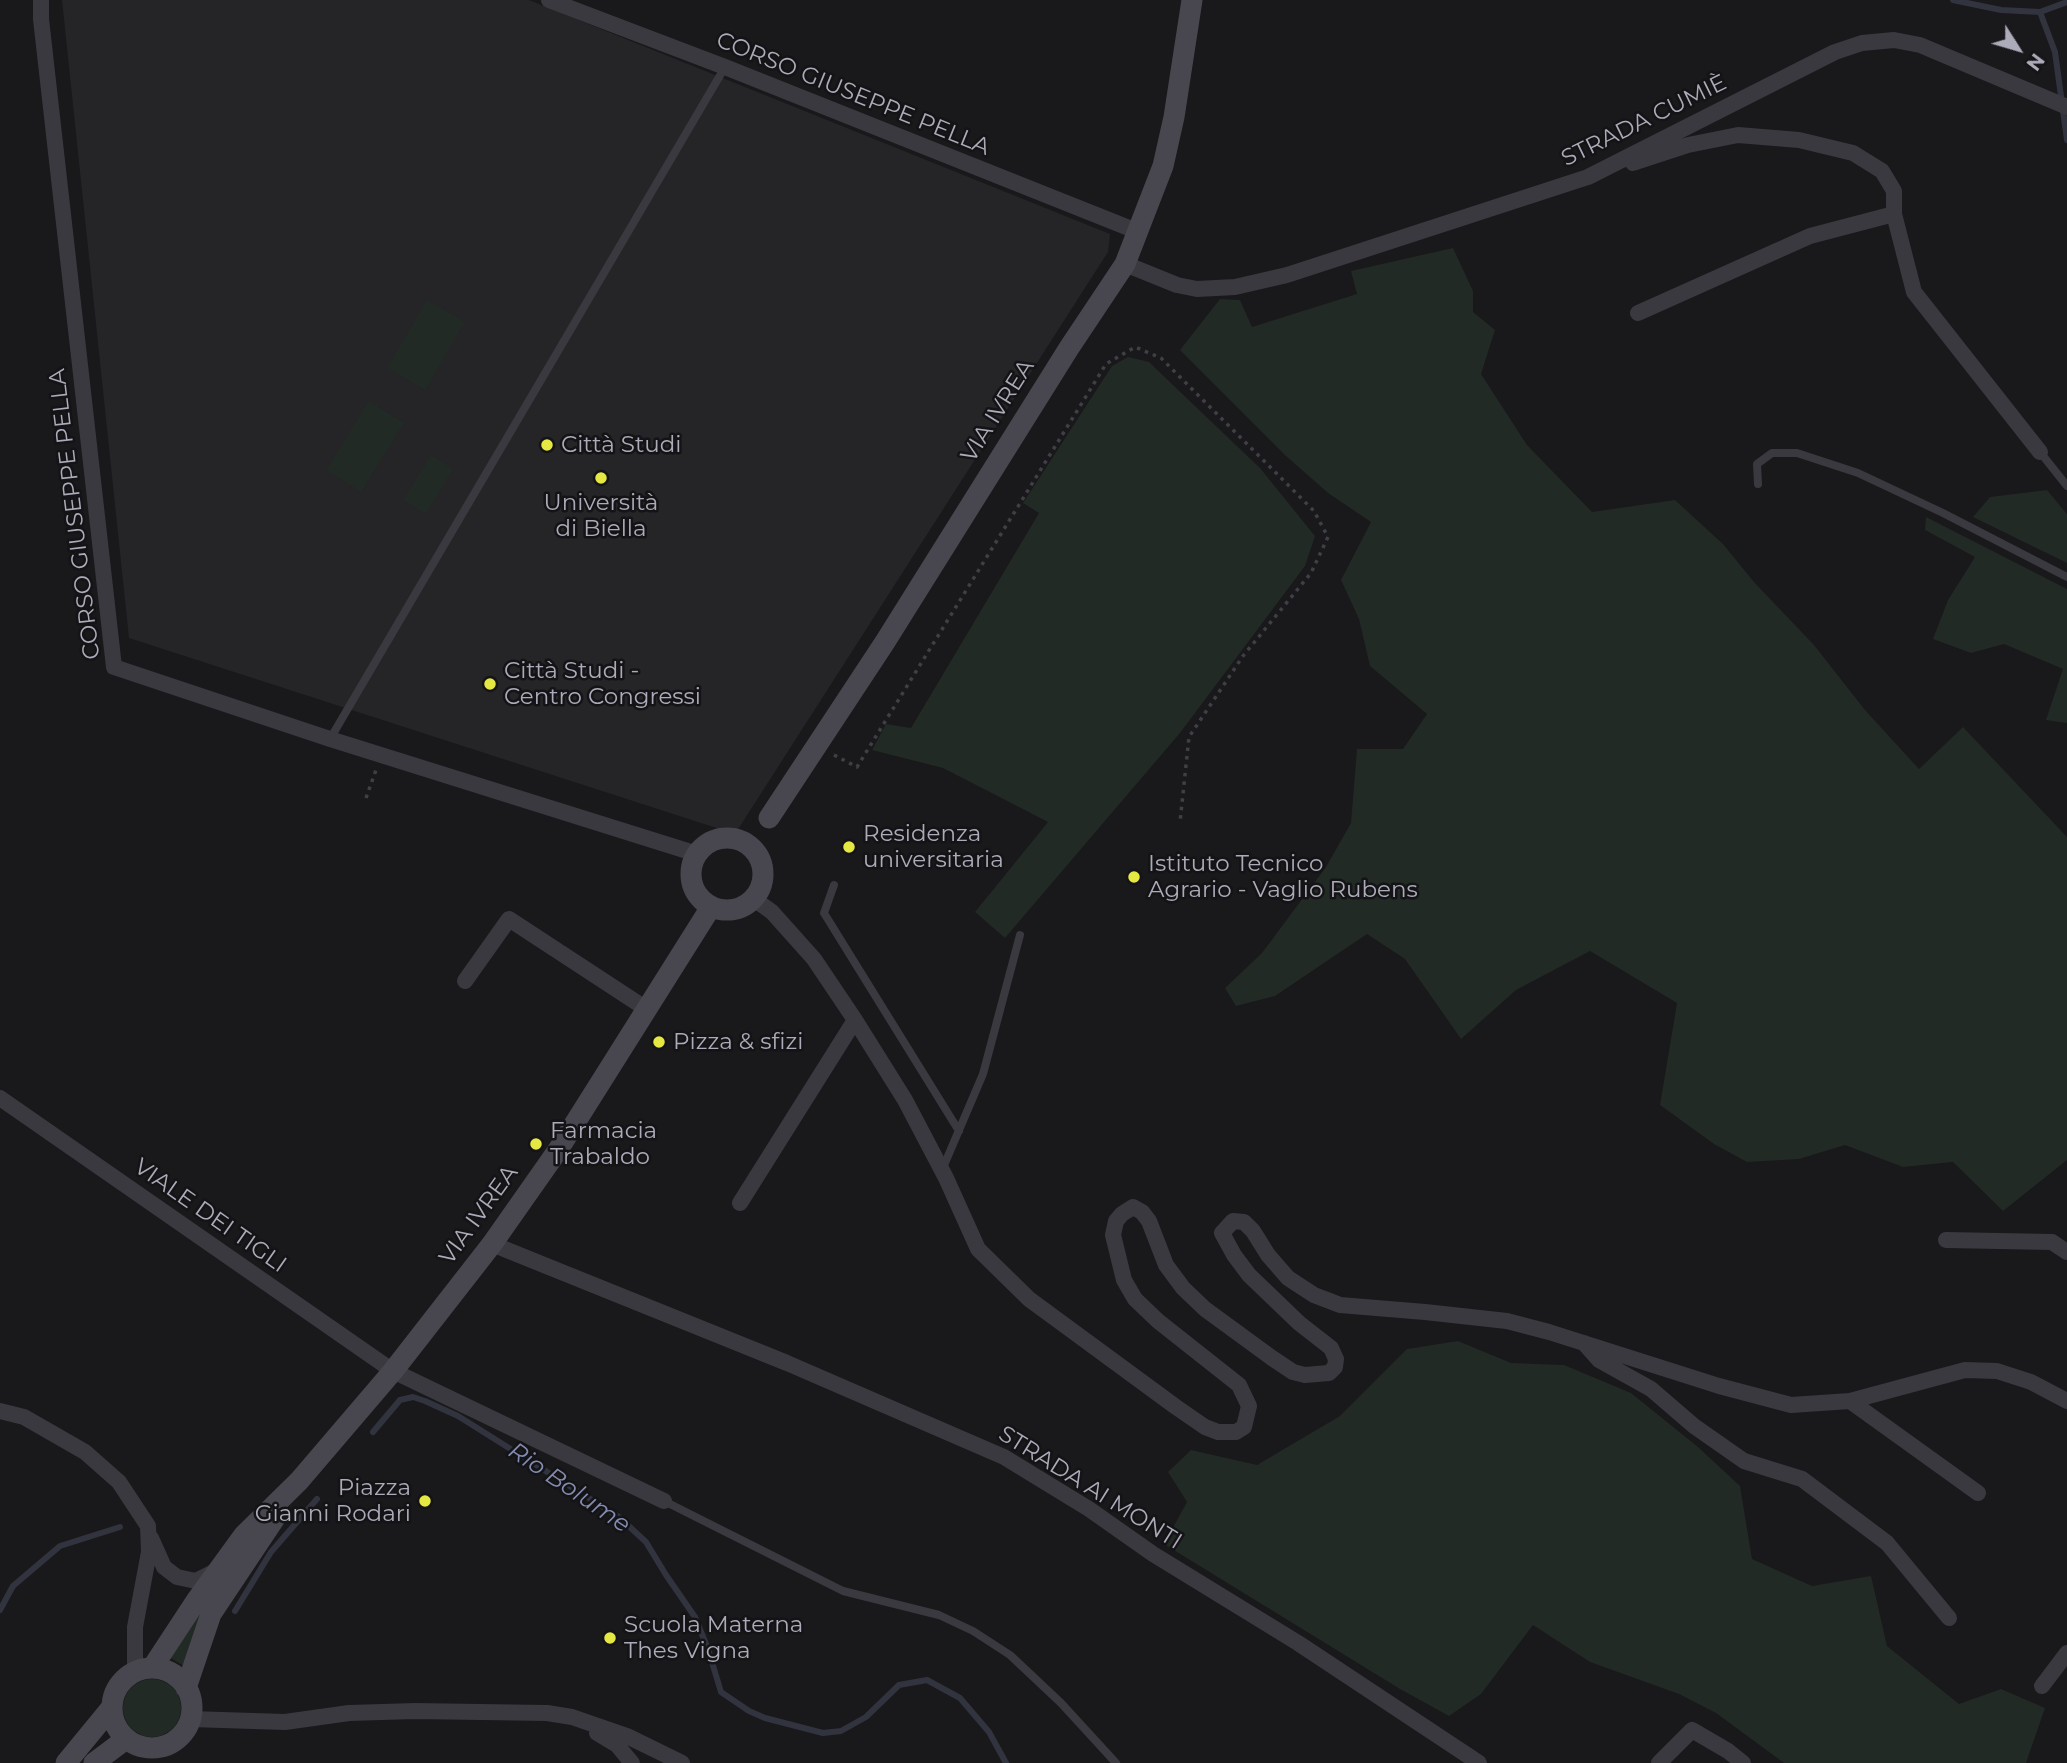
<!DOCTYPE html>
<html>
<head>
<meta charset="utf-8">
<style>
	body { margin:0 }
	#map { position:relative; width:2067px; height:1763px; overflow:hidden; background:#19181a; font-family:Montserrat,sans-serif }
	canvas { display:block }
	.north { position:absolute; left:1983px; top:14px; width:70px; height:70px; -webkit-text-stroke:5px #141315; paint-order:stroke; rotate:127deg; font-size:19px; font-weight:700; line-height:28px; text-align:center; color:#acabb9 }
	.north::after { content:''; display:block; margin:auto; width:24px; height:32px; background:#acabb9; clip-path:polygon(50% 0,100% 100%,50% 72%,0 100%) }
</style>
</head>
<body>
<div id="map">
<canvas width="2067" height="1763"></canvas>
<div class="north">N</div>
</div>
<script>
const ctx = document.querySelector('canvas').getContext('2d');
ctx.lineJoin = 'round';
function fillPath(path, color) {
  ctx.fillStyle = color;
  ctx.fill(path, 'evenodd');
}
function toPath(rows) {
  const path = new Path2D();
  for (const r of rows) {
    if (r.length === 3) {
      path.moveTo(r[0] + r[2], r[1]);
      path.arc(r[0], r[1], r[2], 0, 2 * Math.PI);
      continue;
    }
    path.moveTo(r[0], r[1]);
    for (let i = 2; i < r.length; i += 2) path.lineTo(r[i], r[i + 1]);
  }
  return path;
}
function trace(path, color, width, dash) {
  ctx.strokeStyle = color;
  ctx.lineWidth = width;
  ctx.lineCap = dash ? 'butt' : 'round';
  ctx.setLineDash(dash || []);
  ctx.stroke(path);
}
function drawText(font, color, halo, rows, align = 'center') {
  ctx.font = font + ' Montserrat,sans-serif';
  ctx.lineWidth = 5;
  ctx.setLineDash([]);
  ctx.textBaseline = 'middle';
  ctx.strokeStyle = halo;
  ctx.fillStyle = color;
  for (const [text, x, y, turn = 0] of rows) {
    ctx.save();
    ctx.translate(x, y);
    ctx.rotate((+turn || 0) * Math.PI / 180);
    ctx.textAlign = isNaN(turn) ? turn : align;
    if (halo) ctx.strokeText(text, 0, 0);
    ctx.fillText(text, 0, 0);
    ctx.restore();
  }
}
const built = toPath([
	[62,0,529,0,1110,234,1108,252,735,834,129,638]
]);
const green = toPath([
	[1453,248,1473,291,1473,312,1495,330,1481,374,1527,445,1592,512,1675,500,1723,544,1754,582,1814,645,1865,710,1919,769,1963,727,2067,837,2067,1160,2003,1211,1953,1162,1903,1167,1845,1145,1799,1159,1747,1162,1714,1144,1660,1105,1677,1003,1590,951,1516,990,1461,1039,1405,959,1367,934,1275,996,1236,1006,1225,988,1262,953,1326,867,1351,823,1357,749,1403,749,1427,714,1370,666,1359,619,1341,580,1371,522,1328,493,1286,456,1180,350,1220,299,1240,300,1252,327,1357,294,1351,271],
	[427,300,465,322,425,390,387,368],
	[1128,357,1149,362,1218,428,1260,468,1315,536,1305,566,1180,733,1005,938,975,912,1048,822,943,768,872,750,886,724,911,728,1039,513,1023,503,1112,366],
	[369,401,404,423,361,492,326,470],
	[431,455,453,469,426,514,403,500],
	[2047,490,2067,514,2067,563,1973,517,1990,497],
	[1926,517,2067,589,2067,723,2046,720,2063,669,2004,644,1971,653,1933,639,1948,600,1975,557,1925,530],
	[1458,1341,1511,1363,1564,1365,1631,1393,1698,1447,1740,1486,1752,1559,1812,1586,1871,1576,1887,1646,1959,1704,2001,1689,2045,1708,2026,1763,1784,1763,1716,1713,1679,1694,1590,1662,1533,1625,1481,1694,1449,1716,1400,1689,1164,1544,1187,1502,1168,1472,1191,1450,1257,1465,1340,1416,1407,1349],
	[211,1597,184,1666,169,1657],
	[152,1708,29]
]);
const stream = toPath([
	[1953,0,2001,10,2040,12,2067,2],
	[2040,12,2055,52,2067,140],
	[373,1432,400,1400,413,1397,425,1401,458,1416,619,1517,646,1542,666,1575,695,1617,708,1649,721,1692,749,1711,765,1718,823,1733,841,1731,866,1717,899,1685,927,1680,960,1698,989,1732,1006,1763],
	[0,1610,13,1586,60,1546,120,1527],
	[235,1611,271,1552,317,1499]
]);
const path = toPath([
	[834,755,857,767,1106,364,1135,347,1161,358,1314,511,1328,537,1311,573,1243,656,1189,737,1180,822],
	[366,798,376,770]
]);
const lane = toPath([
	[2040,452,2067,486],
	[1758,484,1757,464,1772,453,1797,453,1858,473,1943,513,2067,577],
	[330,739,725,67],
	[834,885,824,913,959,1131],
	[942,1170,983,1074,1020,935],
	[664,1501,843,1591,939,1615,973,1631,1010,1655,1061,1703,1116,1763]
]);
const street = toPath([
	[41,0,41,19,114,667,330,739,697,854],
	[549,0,725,67,1139,232],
	[1633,163,1688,145,1738,135,1799,140,1853,153,1882,171,1894,191,1894,214,1914,292,2040,452],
	[1125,264,1177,285,1197,289,1235,287,1287,275,1588,177,1835,52,1862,43,1894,40,1920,45,2067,107],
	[1638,313,1810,236,1894,214],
	[754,899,772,912,814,959,855,1020,905,1100,946,1178,978,1249,1029,1299,1176,1407,1205,1427,1218,1432,1236,1432,1244,1427,1249,1406,1239,1385,1158,1321,1135,1299,1124,1280,1113,1235,1116,1221,1122,1214,1133,1207,1142,1212,1149,1221,1166,1265,1183,1288,1205,1309,1272,1358,1293,1372,1305,1375,1329,1373,1335,1367,1336,1359,1331,1348,1299,1323,1249,1275,1234,1255,1222,1233,1233,1221,1244,1222,1253,1231,1268,1255,1288,1278,1314,1295,1340,1305,1425,1312,1507,1321,1549,1332,1719,1386,1791,1405,1850,1401,1965,1370,1997,1371,2031,1382,2067,1401],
	[465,981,509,919,648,1010],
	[0,1098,393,1371,664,1501],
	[740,1203,855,1020],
	[1946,1240,2052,1242,2067,1252],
	[492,1244,787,1363,1004,1457,1089,1509,1153,1554,1298,1643,1479,1763],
	[1584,1343,1599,1360,1651,1389,1694,1426,1744,1461,1802,1479,1887,1543,1949,1618],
	[1850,1401,1978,1493],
	[0,1411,24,1417,85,1452,119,1482,148,1526,149,1552,135,1627,135,1672],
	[151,1538,164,1567,177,1577,196,1581,216,1571],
	[2042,1686,2067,1653],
	[190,1719,285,1722,349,1713,415,1711,547,1713,572,1717,627,1736,682,1763],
	[597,1733,617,1745,632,1763],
	[1659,1763,1692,1730,1728,1751,1743,1763]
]);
const secondary = toPath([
	[769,818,885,642,1069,348,1125,264,1163,166,1174,117,1192,0],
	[727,874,36],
	[152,1668,196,1601,244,1535,299,1481,393,1371,492,1244,558,1150,711,907],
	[152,1708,40],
	[186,1688,211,1614,277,1515],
	[66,1763,112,1707],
	[94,1763,126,1739]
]);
const markers = [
	[547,445,7,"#e5e842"],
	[601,478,7,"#e5e842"],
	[490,684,7,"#e5e842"],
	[849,847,7,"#e5e842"],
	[1134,877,7,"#e5e842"],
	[659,1042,7,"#e5e842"],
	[536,1144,7,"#e5e842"],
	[425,1501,7,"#e5e842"],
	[610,1638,7,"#e5e842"]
];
const streetNames = [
	["CORSO GIUSEPPE PELLA",853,94,22],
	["STRADA CUMIÈ",1644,121,-26],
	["VIA IVREA",998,411,-58],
	["CORSO GIUSEPPE PELLA",75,514,-97],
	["VIA IVREA",479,1215,-54],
	["VIALE DEI TIGLI",210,1216,35],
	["STRADA AI MONTI",1090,1488,32]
];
const poiNames = [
	["Città Studi",561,445],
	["Università",601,503,"center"],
	["di Biella",601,529,"center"],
	["Città Studi -",504,671],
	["Centro Congressi",504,697],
	["Residenza",863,834],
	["universitaria",863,860],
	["Istituto Tecnico",1148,864],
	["Agrario - Vaglio Rubens",1148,890],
	["Pizza & sfizi",673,1042],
	["Farmacia",550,1131],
	["Trabaldo",550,1157],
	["Piazza",411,1488,"right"],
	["Gianni Rodari",411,1514,"right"],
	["Scuola Materna",624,1625],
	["Thes Vigna",624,1651]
];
const waterNames = [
	["Rio Bolume",569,1488,34]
];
fillPath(built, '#252427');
fillPath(green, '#222a25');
trace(stream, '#31343f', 6);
trace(path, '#403f46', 3.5, [3.5, 5]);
trace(lane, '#3a393f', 8);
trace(street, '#3a393f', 16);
trace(secondary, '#48474f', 21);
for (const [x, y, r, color] of markers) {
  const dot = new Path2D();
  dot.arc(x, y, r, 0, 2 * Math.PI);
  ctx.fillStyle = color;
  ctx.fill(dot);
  trace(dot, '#141315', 2.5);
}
drawText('23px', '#acabb9', '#141315', streetNames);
drawText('23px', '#acabb9', '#141315', poiNames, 'left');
drawText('italic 24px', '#848cb2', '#141315', waterNames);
</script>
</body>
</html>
